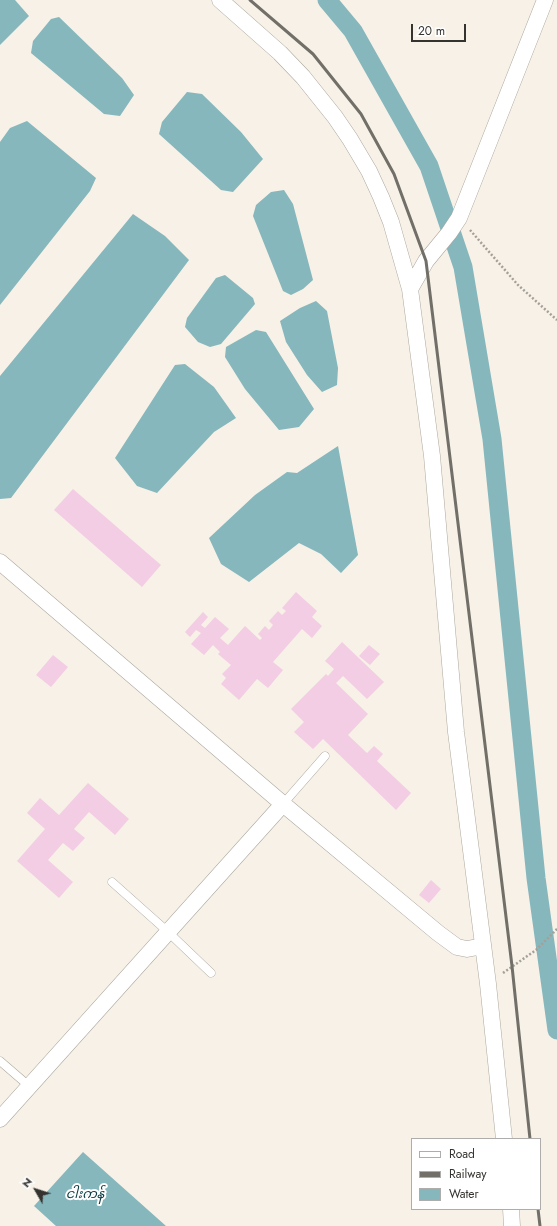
<!DOCTYPE html>
<html>
<head>
<meta charset="utf-8">
<style>
	body { margin:0 }
	#map { position:relative; width:557px; height:1226px; overflow:hidden; background:#f7f1e7; font-family:Jost,sans-serif }
	canvas { display:block }
	.legend { position:absolute; left:411px; top:1138px; width:130px; height:72px; box-sizing:border-box; background:#fff; border:1px solid #aeadac; margin:0; padding:5px 7px; list-style:none; font-size:12px; color:#35332f }
	.legend li { display:flex; align-items:center; gap:8px; height:20px }
	.legend b { width:20px; border:1px solid #aeadac }
	.north { position:absolute; left:16px; top:1170px; width:40px; height:40px; -webkit-text-stroke:3px #fff; paint-order:stroke; rotate:309deg; font-size:11px; font-weight:700; line-height:16px; text-align:center; color:#35332f }
	.north::after { content:''; display:block; margin:auto; width:14px; height:18px; background:#35332f; clip-path:polygon(50% 0,100% 100%,50% 72%,0 100%) }
	.scale { position:absolute; left:411px; top:24px; width:55px; height:18px; box-sizing:border-box; border:2px solid #35332f; border-top:0; padding-left:5px; font-size:12px; line-height:14px; white-space:nowrap; color:#35332f; -webkit-text-stroke:3px #fff; paint-order:stroke }
</style>
</head>
<body>
<div id="map">
<canvas width="557" height="1226"></canvas>
<ul class="legend">
<li><b style="height:5px;background:#fff"></b>Road</li>
<li><b style="height:5px;background:#726f69"></b>Railway</li>
<li><b style="height:11px;background:#85b7bd"></b>Water</li>
</ul>
<div class="north">N</div>
<div class="scale">20 m</div>
</div>
<script>
const ctx = document.querySelector('canvas').getContext('2d');
ctx.lineJoin = 'round';
function fillPath(path, color) {
  ctx.fillStyle = color;
  ctx.fill(path, 'evenodd');
}
function toPath(rows) {
  const path = new Path2D();
  for (const r of rows) {
    path.moveTo(r[0], r[1]);
    for (let i = 2; i < r.length; i += 2) path.lineTo(r[i], r[i + 1]);
  }
  return path;
}
function trace(path, color, width, dash) {
  ctx.strokeStyle = color;
  ctx.lineWidth = width;
  ctx.lineCap = dash ? 'butt' : 'round';
  ctx.setLineDash(dash || []);
  ctx.stroke(path);
}
function drawText(font, color, halo, rows, align = 'center') {
  ctx.font = font + ' Jost,"Noto Sans Myanmar",sans-serif';
  ctx.lineWidth = 4;
  ctx.setLineDash([]);
  ctx.textBaseline = 'middle';
  ctx.strokeStyle = halo;
  ctx.fillStyle = color;
  for (const [text, x, y, turn = 0] of rows) {
    ctx.save();
    ctx.translate(x, y);
    ctx.rotate((+turn || 0) * Math.PI / 180);
    ctx.textAlign = isNaN(turn) ? turn : align;
    if (halo) ctx.strokeText(text, 0, 0);
    ctx.fillText(text, 0, 0);
    ctx.restore();
  }
}
const water = toPath([
	[0,0,15,0,29,16,0,45],
	[59,17,122,78,134,95,120,116,104,114,31,53,33,41,51,19],
	[187,92,202,94,241,132,263,159,233,192,221,190,159,134,162,122],
	[27,121,96,178,90,191,0,305,0,142,10,128],
	[284,190,293,204,313,280,303,289,291,295,283,291,253,216,256,205,271,192],
	[133,214,165,236,189,260,11,498,0,499,0,376],
	[225,275,253,298,255,304,221,344,210,347,198,342,185,327,187,318,216,278],
	[316,301,327,311,338,368,337,385,322,392,307,375,286,342,280,321,300,308],
	[256,330,266,332,314,409,299,427,279,430,245,389,225,357,226,347],
	[185,364,214,387,236,418,214,432,157,493,137,486,115,458,175,365],
	[338,446,358,555,341,573,321,554,299,543,249,582,221,564,209,538,255,495,287,472,297,473],
	[83,1152,166,1226,56,1226,34,1206]
]);
const canal = toPath([
	[327,0,353,31,429,166,463,267,492,439,536,878,557,1030]
]);
const building = toPath([
	[73,489,161,565,142,587,54,510],
	[296,592,317,611,312,617,322,626,312,638,302,629,273,662,283,670,268,688,257,679,239,700,221,684,226,678,222,674,231,665,218,654,220,652,213,645,204,655,191,644,201,633,196,630,190,637,185,632,203,612,208,617,201,625,205,628,215,617,229,629,220,638,228,645,245,626,260,640,262,638,258,634,265,626,269,630,273,625,269,621,278,611,282,615,286,611,282,608],
	[342,642,384,682,367,699,343,676,336,683,368,714,348,735,367,753,374,746,383,754,377,761,411,793,396,810,323,739,313,749,294,732,304,722,291,709,326,674,328,676,334,669,325,661],
	[369,645,380,654,370,665,359,656],
	[53,655,68,667,51,687,36,675],
	[88,783,129,819,115,835,89,812,74,829,85,838,73,851,63,843,48,860,73,882,59,898,17,861,45,829,27,813,40,798,59,815],
	[431,880,441,889,429,903,419,895]
]);
const path = toPath([
	[470,230,518,285,557,320],
	[503,973,536,950,557,929]
]);
const lane = toPath([
	[283,804,325,756],
	[112,882,167,931,211,973],
	[0,1061,29,1086]
]);
const street = toPath([
	[220,0,280,53,303,77,335,117,350,139,369,171,381,197,391,222,410,289,432,456,456,732,488,984,504,1139],
	[410,289,426,261,449,233,459,218,545,0],
	[0,562,283,804,438,933,457,947,467,949,483,946],
	[0,1119,283,804],
	[511,1209,512,1226]
]);
const rail = toPath([
	[250,0,313,54,361,114,394,174,426,261,512,966,530,1139],
	[538,1209,540,1226]
]);
const waterNames = [
	["ငါးကန်",85,1195]
];
fillPath(water, '#85b7bd');
trace(canal, '#85b7bd', 19);
fillPath(building, '#f3cde4');
trace(lane, '#aca79d', 9);
trace(street, '#aca79d', 17);
trace(path, '#a4a098', 2.5, [2, 2]);
trace(lane, '#fff', 8);
trace(street, '#fff', 16);
trace(rail, '#726f69', 3);
drawText('italic 13px', '#093a3f', '#fff', waterNames);
</script>
</body>
</html>
